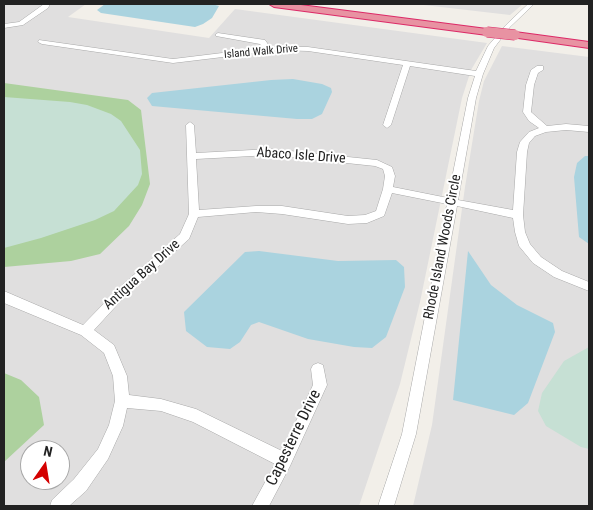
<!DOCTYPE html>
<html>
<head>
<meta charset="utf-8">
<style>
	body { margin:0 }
	#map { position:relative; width:593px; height:510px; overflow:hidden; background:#f2efe9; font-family:"Roboto Condensed",sans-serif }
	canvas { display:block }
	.frame { position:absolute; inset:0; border:5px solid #222; pointer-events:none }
	.north { position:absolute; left:20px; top:440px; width:50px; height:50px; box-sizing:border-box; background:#fff; border:1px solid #a7a7a7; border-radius:50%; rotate:13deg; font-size:14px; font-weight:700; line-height:20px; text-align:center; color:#222 }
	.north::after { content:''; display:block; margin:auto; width:18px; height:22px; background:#d40000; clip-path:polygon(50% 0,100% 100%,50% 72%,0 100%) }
</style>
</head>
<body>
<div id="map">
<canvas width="593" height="510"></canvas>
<div class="frame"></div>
<div class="north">N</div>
</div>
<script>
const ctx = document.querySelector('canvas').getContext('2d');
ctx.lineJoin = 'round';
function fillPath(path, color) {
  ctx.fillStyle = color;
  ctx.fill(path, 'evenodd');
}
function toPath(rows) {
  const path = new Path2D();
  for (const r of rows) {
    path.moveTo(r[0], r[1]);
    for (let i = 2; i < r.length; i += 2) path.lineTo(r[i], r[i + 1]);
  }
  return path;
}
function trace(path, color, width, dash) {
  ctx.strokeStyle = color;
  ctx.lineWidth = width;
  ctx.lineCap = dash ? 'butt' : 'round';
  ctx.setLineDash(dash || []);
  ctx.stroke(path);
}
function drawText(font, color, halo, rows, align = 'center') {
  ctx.font = font + ' "Roboto Condensed",sans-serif';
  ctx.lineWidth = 4;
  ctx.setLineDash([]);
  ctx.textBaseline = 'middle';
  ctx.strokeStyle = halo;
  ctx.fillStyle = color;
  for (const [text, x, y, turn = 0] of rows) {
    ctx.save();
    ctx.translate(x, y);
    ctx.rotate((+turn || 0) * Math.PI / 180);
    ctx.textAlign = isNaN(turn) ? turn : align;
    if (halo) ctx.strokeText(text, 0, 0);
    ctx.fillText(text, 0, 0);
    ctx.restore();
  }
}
const residential = toPath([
	[4,4,86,4,68,17,209,38,235,9,487,43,471,70,462,98,420,302,400,384,359,506,4,506],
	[30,450,60,450,60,480,30,480],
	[415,4,523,4,510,15],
	[502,46,589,57,589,506,413,506,432,425,465,187,479,101,484,81]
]);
const forest = toPath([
	[4,83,128,100,141,110,150,184,142,205,129,226,100,254,71,261,4,267],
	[4,373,21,380,39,397,44,425,4,462]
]);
const wetland = toPath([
	[4,97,70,102,87,105,111,114,121,121,140,150,142,174,138,185,114,211,95,220,41,238,4,248],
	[589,347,589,449,581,447,546,426,538,411,542,393,564,361]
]);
const water = toPath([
	[105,4,212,4,219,6,212,18,203,24,195,27,101,13,97,10],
	[293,79,322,84,331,88,332,92,322,114,312,119,297,119,152,106,147,98,152,93,161,92,271,80],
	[585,156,589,156,589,244,579,237,574,177,577,163],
	[259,251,338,261,396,260,404,267,405,287,386,337,372,348,354,347,308,339,259,322,251,325,240,342,230,349,207,347,186,331,184,312,245,252],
	[468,251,491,285,517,305,553,323,555,332,528,403,514,415,453,400]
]);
const minor = toPath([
	[44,4,50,4,48,8,23,25,4,28,4,24,19,22,44,4],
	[528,4,534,4,510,27,494,48,483,74,476,98,458,200,513,210,517,152,520,142,529,132,539,128,529,121,523,112,526,85,531,70,537,66,543,66,543,70,538,73,534,85,531,112,547,126,566,124,589,126,589,132,566,130,546,132,535,136,529,143,527,152,523,215,525,232,530,244,541,257,562,271,589,282,589,291,554,277,533,263,519,246,515,232,513,218,457,206,416,434,394,506,378,506,402,434,447,204,392,193,384,216,367,223,348,224,282,214,256,212,198,217,189,239,127,294,94,330,114,345,127,376,129,395,161,399,196,409,282,451,313,385,311,369,313,365,318,363,323,365,327,385,290,466,269,506,252,506,275,464,193,422,161,411,127,408,123,426,108,459,86,491,69,506,50,506,52,500,74,479,98,449,109,425,115,401,113,376,104,353,81,335,4,303,4,291,83,325,119,288,180,234,189,214,186,125,190,122,194,125,196,153,271,149,377,160,392,167,395,176,393,187,448,198,468,98,475,76,410,66,391,125,387,128,383,125,403,65,308,51,281,50,173,63,42,44,38,42,39,40,173,59,263,48,260,44,216,36,216,34,218,33,265,40,270,47,308,47,476,71,488,46,506,25,528,4],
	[271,155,375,166,383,169,385,176,383,189,376,211,365,215,348,216,282,206,256,206,199,210,196,159,271,155]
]);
const highway = toPath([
	[269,4,293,4,487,29,492,32,487,35,274,7,269,4],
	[515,32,589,42,589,48,511,37,510,35,515,32]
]);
const highwayBridge = toPath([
	[487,32,515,35]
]);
const farStreetnames = [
	["Island Walk Drive",261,52,-5]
];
const streetNames = [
	["Abaco Isle Drive",301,156,4],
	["Rhode Island Woods Circle",443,247,-79],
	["Antigua Bay Drive",142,275,-42]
];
const nearStreetnames = [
	["Capesterre Drive",294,438,-64]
];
fillPath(residential, '#e0dfdf');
fillPath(forest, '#add19e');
fillPath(wetland, '#c6e0d4');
fillPath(water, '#aad3df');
trace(minor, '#a9a9a9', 1);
trace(highway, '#dc2a67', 2);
fillPath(minor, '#fff');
fillPath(highway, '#e892a2');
trace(highwayBridge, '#dc2a67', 11, []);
trace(highwayBridge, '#e892a2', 10);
drawText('11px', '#222', '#fff', farStreetnames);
drawText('14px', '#222', '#fff', streetNames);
drawText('16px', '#222', '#fff', nearStreetnames);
</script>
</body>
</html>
